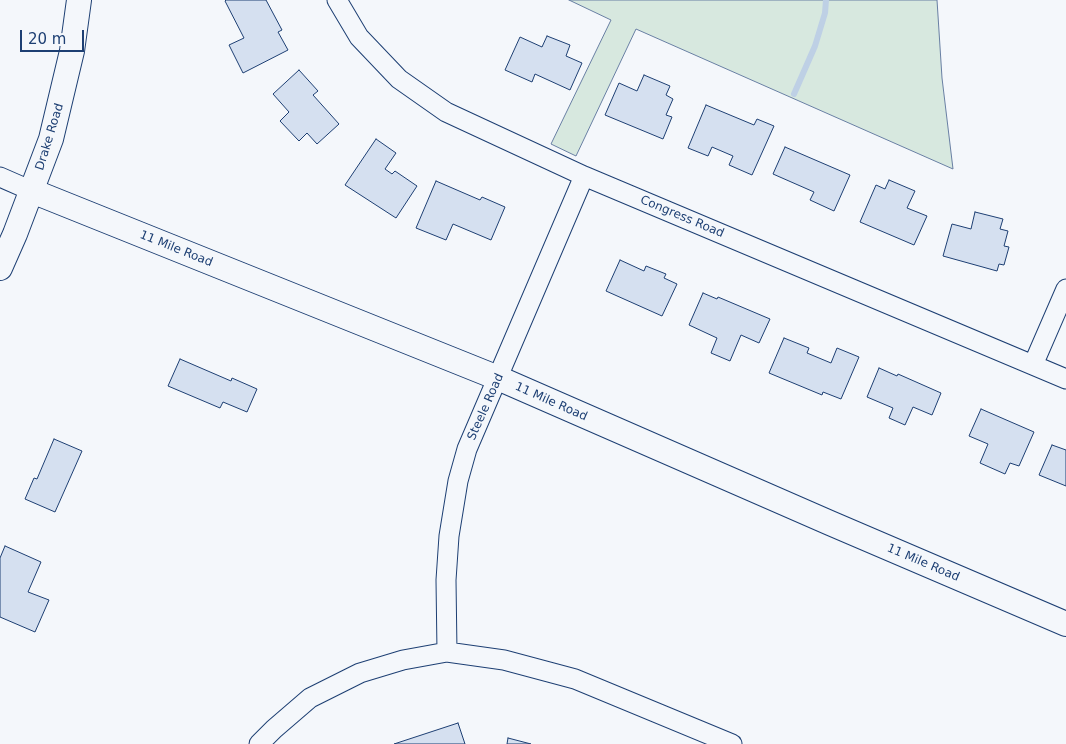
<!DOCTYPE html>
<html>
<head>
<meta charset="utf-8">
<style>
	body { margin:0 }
	#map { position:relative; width:1066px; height:744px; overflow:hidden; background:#f4f7fb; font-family:"DejaVu Sans",sans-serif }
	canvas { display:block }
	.scale { position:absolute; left:20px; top:30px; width:64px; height:22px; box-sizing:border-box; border:2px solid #1d3f73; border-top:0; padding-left:6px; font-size:15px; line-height:18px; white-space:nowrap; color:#1d3f73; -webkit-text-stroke:4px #f4f7fb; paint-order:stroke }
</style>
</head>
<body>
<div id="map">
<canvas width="1066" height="744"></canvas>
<div class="scale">20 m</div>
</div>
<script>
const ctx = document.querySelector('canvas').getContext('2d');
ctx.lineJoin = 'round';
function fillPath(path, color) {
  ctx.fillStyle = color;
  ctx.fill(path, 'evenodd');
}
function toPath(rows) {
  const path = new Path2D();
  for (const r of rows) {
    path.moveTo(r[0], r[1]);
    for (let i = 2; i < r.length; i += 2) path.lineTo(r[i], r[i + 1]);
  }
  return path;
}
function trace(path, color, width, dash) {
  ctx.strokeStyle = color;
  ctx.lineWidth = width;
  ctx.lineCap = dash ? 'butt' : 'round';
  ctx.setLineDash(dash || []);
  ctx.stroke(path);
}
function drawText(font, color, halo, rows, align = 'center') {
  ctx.font = font + ' "DejaVu Sans",sans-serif';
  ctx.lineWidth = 4;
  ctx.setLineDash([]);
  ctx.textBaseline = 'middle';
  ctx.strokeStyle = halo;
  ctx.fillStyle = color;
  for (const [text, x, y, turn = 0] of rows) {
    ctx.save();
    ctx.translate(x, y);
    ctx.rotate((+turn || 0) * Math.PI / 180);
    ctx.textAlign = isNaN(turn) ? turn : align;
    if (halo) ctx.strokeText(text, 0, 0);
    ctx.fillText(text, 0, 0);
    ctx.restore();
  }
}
const green = toPath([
	[569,0,937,0,942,78,953,169,636,29,576,156,551,144,611,20,569,0]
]);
const stream = toPath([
	[794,94,815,46,825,13,826,0]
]);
const building = toPath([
	[226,0,266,0,282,30,278,32,288,50,243,73,229,45,244,38,225,1,226,0],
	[547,36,570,45,566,56,582,63,570,90,535,74,532,82,505,70,520,37,542,47,547,36],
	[299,70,318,91,313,95,339,124,317,144,307,133,299,141,280,121,289,112,273,94,299,70],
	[644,75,670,86,666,95,673,99,666,115,672,117,663,139,605,115,619,83,637,91,644,75],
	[706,105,754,125,757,119,774,126,752,175,729,165,733,156,712,147,708,156,688,148,706,105],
	[376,139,396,153,385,169,392,174,395,171,417,186,396,218,345,185,376,139],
	[785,147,850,175,834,211,810,200,814,192,773,174,785,147],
	[889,180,915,191,907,208,927,216,914,245,860,222,876,185,885,189,889,180],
	[436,181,480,200,482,197,505,207,491,240,453,224,446,240,416,228,436,181],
	[975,212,1003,219,1000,229,1008,231,1004,246,1009,247,1004,265,999,264,997,271,943,256,952,224,971,229,975,212],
	[620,260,644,271,646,266,666,274,664,278,677,284,662,316,606,291,620,260],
	[703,293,717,299,718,297,770,319,759,343,741,335,730,361,711,353,717,338,689,325,703,293],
	[784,338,809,348,807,353,831,363,837,348,859,357,841,399,823,392,822,395,769,373,784,338],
	[180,359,231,381,232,378,257,389,247,412,223,402,220,408,168,386,180,359],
	[879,368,897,376,898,374,941,393,932,415,913,407,905,425,889,418,893,408,867,397,879,368],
	[981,409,1034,432,1019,466,1010,463,1005,474,980,463,988,444,969,436,981,409],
	[54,439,82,451,55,512,25,499,34,478,37,479,54,439],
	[1052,445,1066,450,1066,486,1039,475,1052,445],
	[5,546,41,562,28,592,49,600,35,632,0,617,0,558,5,546],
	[458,723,465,744,394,744,458,723],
	[508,738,531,744,507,744,508,738]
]);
const minor = toPath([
	[337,0,359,37,399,79,446,112,584,176,1066,379],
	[0,177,32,191],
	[1033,365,1066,289],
	[447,652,446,580,449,536,458,481,467,449,584,176],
	[259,744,274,729,310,698,360,673,403,660,447,652,504,660,575,679,732,744]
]);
const tertiary = toPath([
	[32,191,498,378,830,523,1066,624],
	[0,268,15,234,51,139,72,51,79,0]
]);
const streetNames = [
	["Drake Road",50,137,-73],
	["Congress Road",682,217,23],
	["11 Mile Road",176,249,22],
	["11 Mile Road",551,402,24],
	["Steele Road",486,407,-66],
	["11 Mile Road",923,563,23]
];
fillPath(green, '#d7e8df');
trace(green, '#687fa3', 1);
trace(stream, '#bed0e5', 6);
fillPath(building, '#d5e0f0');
trace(building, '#1d3f73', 1);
trace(minor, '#1d3f73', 21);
trace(tertiary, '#1d3f73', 26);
trace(minor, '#f4f7fb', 19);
trace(tertiary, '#f4f7fb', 24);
drawText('12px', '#1d3f73', '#f4f7fb', streetNames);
</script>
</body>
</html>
